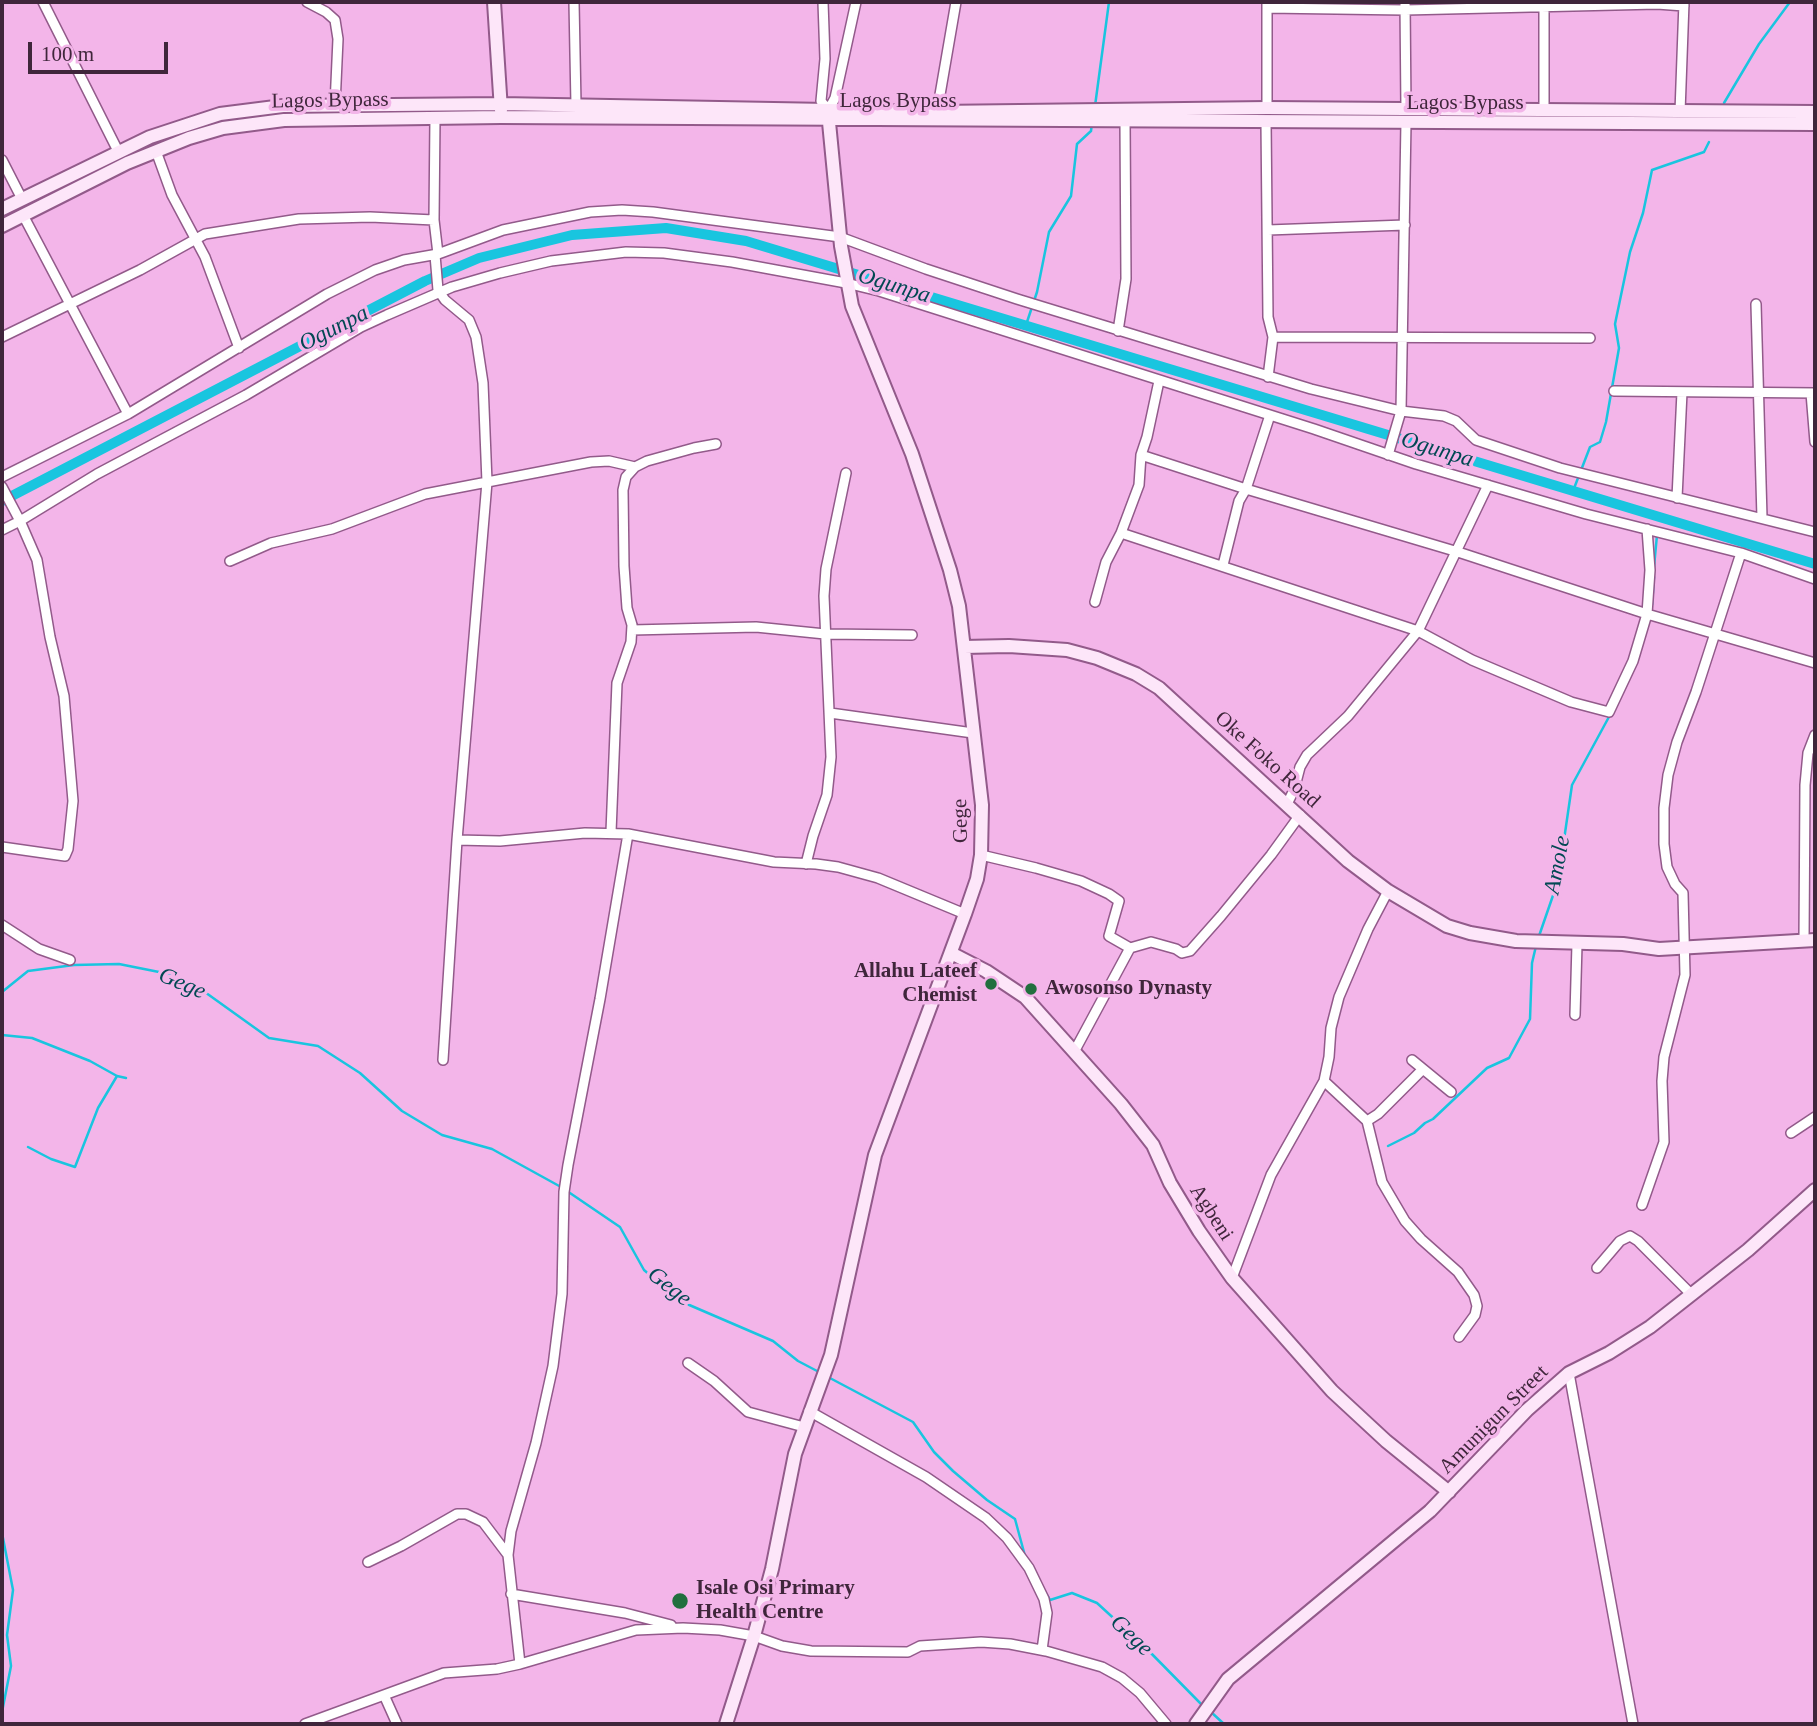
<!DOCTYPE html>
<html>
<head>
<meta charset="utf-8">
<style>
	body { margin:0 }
	#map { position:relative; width:1817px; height:1726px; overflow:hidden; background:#f3b5e9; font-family:Georgia,serif }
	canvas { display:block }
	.frame { position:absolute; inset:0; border:4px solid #3f263b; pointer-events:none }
	.scale { position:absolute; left:28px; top:42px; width:140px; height:32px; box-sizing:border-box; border:4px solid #3f263b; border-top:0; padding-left:9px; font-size:21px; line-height:24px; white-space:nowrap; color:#3f263b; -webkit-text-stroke:5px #f3b5e9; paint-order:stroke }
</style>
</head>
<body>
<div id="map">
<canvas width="1817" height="1726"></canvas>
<div class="frame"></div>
<div class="scale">100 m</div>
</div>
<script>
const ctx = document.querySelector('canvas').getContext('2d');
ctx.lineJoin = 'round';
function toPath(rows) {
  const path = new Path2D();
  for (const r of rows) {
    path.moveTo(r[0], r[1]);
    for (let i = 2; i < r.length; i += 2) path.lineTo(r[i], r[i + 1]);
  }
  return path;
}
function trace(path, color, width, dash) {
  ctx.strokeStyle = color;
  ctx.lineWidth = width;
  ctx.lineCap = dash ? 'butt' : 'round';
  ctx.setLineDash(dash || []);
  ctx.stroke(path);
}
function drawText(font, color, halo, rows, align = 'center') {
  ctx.font = font + ' Georgia,serif';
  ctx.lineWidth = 7;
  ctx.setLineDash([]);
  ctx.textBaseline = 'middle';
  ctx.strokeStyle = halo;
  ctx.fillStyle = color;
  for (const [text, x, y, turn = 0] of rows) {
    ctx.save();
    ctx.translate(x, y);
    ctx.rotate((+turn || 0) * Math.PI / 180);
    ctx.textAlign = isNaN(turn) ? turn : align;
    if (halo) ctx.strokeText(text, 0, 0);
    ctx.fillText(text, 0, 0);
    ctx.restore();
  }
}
const stream = toPath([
	[1724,103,1759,44,1790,2],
	[1095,106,1109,2],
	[1026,325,1037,292,1049,232,1071,196,1077,144,1091,131,1092,123],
	[1573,491,1590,447,1600,442,1606,422,1619,348,1615,324,1630,252,1643,213,1652,170,1704,152,1709,142],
	[1654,567,1657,535],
	[1652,605,1654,577],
	[1539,936,1558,881,1572,785,1610,715],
	[2,992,28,971,74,965,119,964,164,973,202,990,269,1038,318,1046,360,1073,402,1111,442,1135,492,1149,561,1187],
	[2,1035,32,1038,90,1061,117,1076,126,1078],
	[1388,1146,1414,1133,1425,1123,1433,1119,1487,1068,1509,1058,1530,1019,1532,963,1536,946],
	[28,1147,51,1159,75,1167,98,1108,117,1076],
	[567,1191,620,1227,644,1270,680,1301,773,1341,798,1361,819,1372],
	[828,1377,913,1422,934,1452,953,1471,987,1500,1015,1519,1025,1556],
	[2,1533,13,1590,7,1635,11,1666,2,1712],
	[1045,1592,1050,1600,1072,1593,1097,1603,1145,1647,1203,1706],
	[1211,1712,1224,1724]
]);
const canal = toPath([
	[2,501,425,281,479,258,572,235,666,228,746,241,1815,564]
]);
const street = toPath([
	[43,2,118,151],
	[307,2,326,12,335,20,338,39,335,105],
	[574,2,576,105],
	[823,2,825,59,821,101,824,105,830,108],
	[1267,2,1267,108],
	[1405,2,1406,110],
	[1267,8,1405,10,1657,4,1684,6],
	[828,111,835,98,856,2],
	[1544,111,1544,4],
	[937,112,956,2],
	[1680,112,1684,2],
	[435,118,434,220,438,254,435,255,438,290,445,300,469,320,476,337,483,383,487,482,457,840,443,1060],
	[1266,122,1268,317,1273,337,1590,338],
	[156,151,172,195,205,257,239,348],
	[2,160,22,199],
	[23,215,128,414],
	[1268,230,1405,225],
	[1756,304,1762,518],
	[1118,331,1126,279,1125,121],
	[2,337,140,270,205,234,299,219,370,217,434,220],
	[1268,377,1273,337],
	[1614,391,1815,393],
	[1811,393,1815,442],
	[1141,455,1246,489,1458,552,1647,614,1815,663],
	[1388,455,1401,411,1406,122],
	[2,477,128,414,327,294,375,270,404,260,438,254,503,230,590,212,622,210,653,212,840,237,926,269,1017,299,1311,389,1401,411,1444,416,1456,421,1476,440,1560,468,1815,532],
	[2,487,20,521,37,560,50,637,64,696,73,801,68,849,65,856,2,847],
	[1677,498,1682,392],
	[2,530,20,521,97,474,246,395,361,327,387,315,452,287,500,273,551,261,626,252,664,253,732,262,846,283,879,291,1314,429,1416,464,1586,514,1741,553,1815,579],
	[1121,533,1418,631,1472,660,1571,702,1609,712,1633,661,1647,614,1650,570,1647,529],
	[230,561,271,543,332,529,425,494,591,462,609,461,635,467],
	[1223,565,1239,501,1246,489,1270,415],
	[1095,602,1106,562,1121,533,1139,485,1141,455,1147,437,1159,381],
	[632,630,756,627,825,634,912,635],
	[830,713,973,733],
	[1287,804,1294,790,1300,767,1307,755,1348,716,1418,631,1488,485],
	[611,832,617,683,631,642,632,625,627,608,624,566,623,490,626,477,635,467,647,461,694,448,716,444],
	[457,840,500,841,585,833,628,834,774,862,816,864,838,867,878,878,965,914],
	[981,855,1036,868,1081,881,1109,894,1119,901,1109,936,1130,948,1151,942,1176,949,1182,953,1190,951,1221,916,1271,855,1300,815],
	[806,864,813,836,827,795,831,757,824,596,826,569,846,473],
	[2,925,39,949,70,960],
	[1804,941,1805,785,1808,753,1815,735],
	[1575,1015,1577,944],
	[1074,1052,1130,948],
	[1412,1060,1451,1092],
	[1324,1081,1367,1121,1382,1182,1405,1221,1421,1239,1458,1272,1474,1295,1477,1306,1475,1315,1459,1337],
	[1367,1121,1378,1114,1423,1069],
	[1791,1133,1815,1117],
	[1642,1205,1664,1142,1662,1081,1664,1057,1685,975,1683,893,1675,884,1667,867,1664,844,1664,808,1668,775,1677,742,1696,692,1741,553],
	[1597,1268,1620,1241,1630,1236,1638,1241,1692,1295],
	[1232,1278,1271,1175,1324,1081,1329,1057,1331,1028,1339,997,1368,929,1388,891],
	[688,1363,714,1381,748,1412,804,1427],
	[1569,1373,1633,1724],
	[809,1411,926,1477,986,1518,1007,1538,1029,1568,1044,1599,1047,1613,1042,1650],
	[368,1562,401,1546,457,1514,466,1514,483,1522,508,1555],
	[511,1594,625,1613,671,1625],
	[520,1664,508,1555,511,1531,536,1443,553,1366,562,1294,564,1192,568,1165,600,999,628,834],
	[384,1695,397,1724],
	[305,1724,444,1673,497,1669,520,1664,636,1630,683,1628,720,1630,754,1636,782,1646,811,1651,908,1652,920,1646,981,1642,1010,1644,1046,1651,1102,1667,1122,1678,1140,1693,1166,1724]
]);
const secondary = toPath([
	[494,2,501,110],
	[2,209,150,137,220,114,283,106,501,104,937,112,1267,108,1815,112],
	[2,226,127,163,189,138,223,128,284,120,501,117,1815,124],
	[964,647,1009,646,1067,650,1097,658,1136,674,1159,688,1348,861,1388,891,1447,926,1470,933,1516,941,1623,944,1659,949,1815,940],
	[951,953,986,971,1025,997,1121,1104,1153,1145,1170,1183,1199,1231,1232,1278,1332,1391,1386,1441,1449,1492],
	[726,1724,754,1636,772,1569,795,1454,831,1355,875,1155,965,914,977,879,981,855,982,805,959,606,950,570,912,454,852,306,841,246,828,112],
	[1196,1724,1228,1679,1430,1511,1527,1410,1569,1373,1609,1353,1650,1327,1748,1250,1815,1190]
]);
const markers = [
	[991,984,7,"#216f3e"],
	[1031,989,7,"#216f3e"],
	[680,1601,9,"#216f3e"]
];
const streetNames = [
	["Lagos Bypass",330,101,-1],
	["Lagos Bypass",898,101],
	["Lagos Bypass",1465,103],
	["Oke Foko Road",1267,760,42],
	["Gege",961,821,-91],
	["Agbeni",1211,1213,57],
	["Amunigun Street",1494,1420,-45]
];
const poiNames = [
	["Allahu Lateef",977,972,"right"],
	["Chemist",977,996,"right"],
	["Awosonso Dynasty",1045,989],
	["Isale Osi Primary",696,1589],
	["Health Centre",696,1613]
];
const waterNames = [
	["Ogunpa",894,286,17],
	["Ogunpa",334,329,-27],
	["Ogunpa",1437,450,17],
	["Amole",1558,865,-79],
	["Gege",182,984,23],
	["Gege",669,1287,38],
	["Gege",1131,1636,44]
];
trace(stream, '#19c5df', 2.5);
trace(canal, '#19c5df', 10);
trace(street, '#925a8a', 12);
trace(secondary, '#925a8a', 16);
trace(street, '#fff', 9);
trace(secondary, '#fde6f9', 12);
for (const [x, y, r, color] of markers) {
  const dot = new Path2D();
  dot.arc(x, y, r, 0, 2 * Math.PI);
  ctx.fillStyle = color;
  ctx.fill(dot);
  trace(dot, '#f3b5e9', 2.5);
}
drawText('21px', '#3f263b', '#f3b5e9', streetNames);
drawText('bold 21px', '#3f263b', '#f3b5e9', poiNames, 'left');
drawText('italic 23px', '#024853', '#f3b5e9', waterNames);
</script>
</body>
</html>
